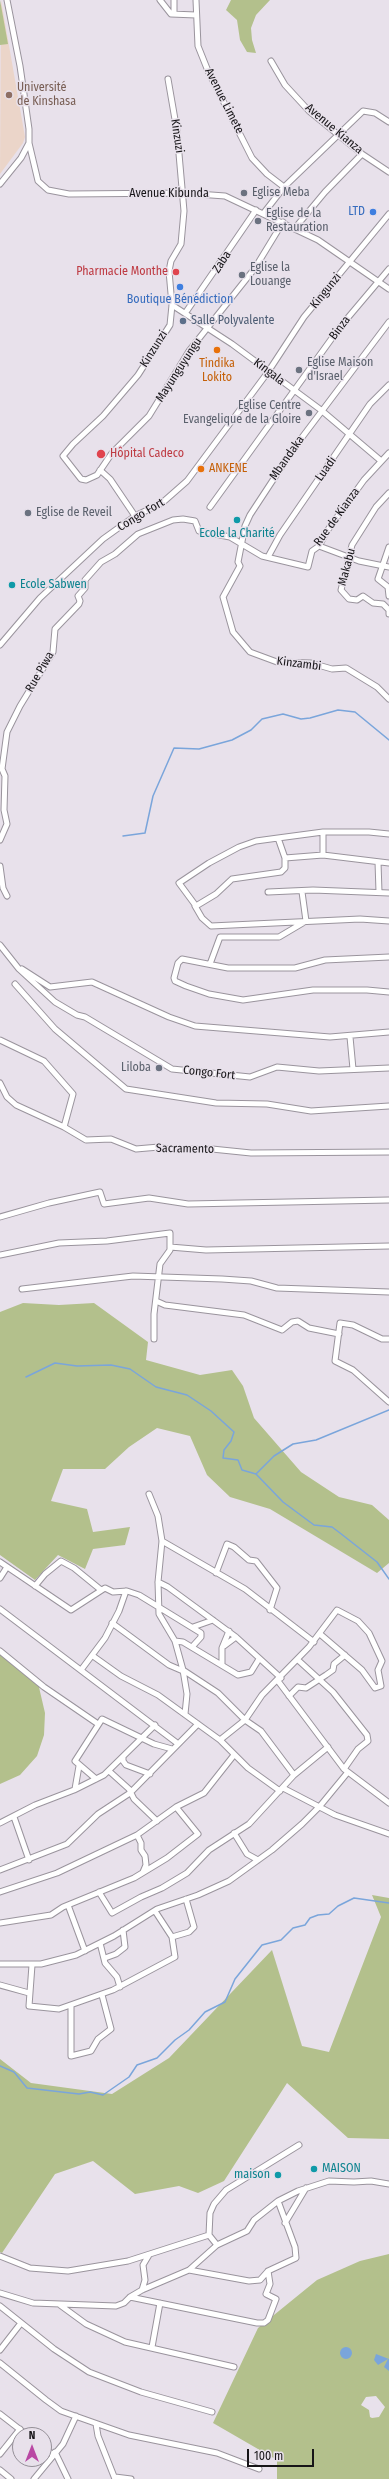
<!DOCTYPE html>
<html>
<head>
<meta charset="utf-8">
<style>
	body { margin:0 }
	#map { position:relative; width:389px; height:2479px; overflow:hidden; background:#e8e1eb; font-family:"Fira Sans Condensed",sans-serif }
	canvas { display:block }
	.north { position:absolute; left:12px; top:2427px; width:40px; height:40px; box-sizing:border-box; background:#e8e1eb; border:1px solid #948f97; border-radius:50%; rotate:0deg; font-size:11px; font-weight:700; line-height:16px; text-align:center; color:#171518 }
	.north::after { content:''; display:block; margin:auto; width:14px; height:18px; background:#b948a4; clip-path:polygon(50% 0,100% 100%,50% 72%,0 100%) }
	.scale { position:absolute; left:247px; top:2449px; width:67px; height:18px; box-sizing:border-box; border:2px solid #171518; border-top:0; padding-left:5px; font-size:12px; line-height:14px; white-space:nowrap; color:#171518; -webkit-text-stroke:3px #e8e1eb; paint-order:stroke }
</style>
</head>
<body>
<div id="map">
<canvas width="389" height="2479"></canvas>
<div class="north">N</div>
<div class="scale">100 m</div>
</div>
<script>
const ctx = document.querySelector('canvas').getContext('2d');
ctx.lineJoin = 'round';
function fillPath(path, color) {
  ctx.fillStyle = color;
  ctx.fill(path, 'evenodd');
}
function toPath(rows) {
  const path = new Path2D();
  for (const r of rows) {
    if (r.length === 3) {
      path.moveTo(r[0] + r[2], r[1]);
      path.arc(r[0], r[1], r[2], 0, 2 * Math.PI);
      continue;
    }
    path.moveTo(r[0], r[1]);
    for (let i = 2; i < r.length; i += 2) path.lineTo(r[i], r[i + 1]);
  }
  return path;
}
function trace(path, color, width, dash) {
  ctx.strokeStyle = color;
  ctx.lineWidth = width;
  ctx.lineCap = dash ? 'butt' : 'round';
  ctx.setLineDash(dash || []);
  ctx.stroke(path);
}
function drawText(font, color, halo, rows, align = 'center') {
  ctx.font = font + ' "Fira Sans Condensed",sans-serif';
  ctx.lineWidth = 3;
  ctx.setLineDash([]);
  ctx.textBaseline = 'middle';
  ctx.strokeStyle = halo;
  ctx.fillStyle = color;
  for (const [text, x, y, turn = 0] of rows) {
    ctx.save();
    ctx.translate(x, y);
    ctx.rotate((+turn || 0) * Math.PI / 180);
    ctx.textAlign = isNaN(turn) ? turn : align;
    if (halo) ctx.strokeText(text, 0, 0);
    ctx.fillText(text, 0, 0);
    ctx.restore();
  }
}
const education = toPath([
	[1,0,25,137,23,143,0,174]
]);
const green = toPath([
	[0,0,8,44,0,45],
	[231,0,270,0,256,15,251,28,252,40,256,53,247,52,240,40,237,20,226,10],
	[23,1303,59,1305,94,1303,148,1342,146,1360,200,1375,232,1370,243,1386,254,1418,301,1472,339,1497,372,1505,389,1520,389,1563,377,1573,270,1509,230,1497,207,1475,190,1436,157,1428,129,1447,105,1469,63,1469,51,1501,87,1509,93,1532,130,1527,125,1545,93,1549,85,1569,58,1555,35,1580,0,1555,0,1312],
	[0,1654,38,1683,45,1713,44,1735,37,1756,20,1775,0,1784],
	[372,1895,389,1898,389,2139,348,2138,287,2083,224,2181,198,2193,179,2186,135,2194,93,2161,55,2174,2,2253,0,2252,0,2059,31,2083,112,2094,169,2058,272,1950,302,2046,329,2052,381,1917],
	[389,2254,389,2479,277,2479,277,2460,213,2423,258,2328,317,2280,360,2261],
	[376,2396,385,2407,379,2417,372,2418,370,2417,369,2410,361,2405,366,2397]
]);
const water = toPath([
	[346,2353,6],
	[376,2354,389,2359,389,2371,384,2367,388,2359,378,2365,374,2360]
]);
const stream = toPath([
	[123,836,145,833,153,796,174,748,199,749,232,740,251,730,262,719,283,714,301,719,310,718,338,710,355,712,389,740],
	[26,1377,55,1363,77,1366,111,1365,130,1369,156,1387,187,1395,211,1411,234,1432,231,1441,224,1450,223,1458,238,1460,242,1470,256,1474,283,1502,314,1525,332,1527,340,1533,377,1562,389,1579],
	[256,1474,274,1456,293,1444,316,1440,389,1410],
	[0,2066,14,2072,27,2088,79,2094,90,2092,103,2095,129,2077,137,2065,157,2058,175,2040,189,2030,205,2012,225,2002,235,1979,262,1945,281,1940,293,1928,305,1925,310,1918,318,1915,329,1914,338,1906,354,1898,389,1903]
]);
const street = toPath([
	[160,0,171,14,196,15],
	[174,0,174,14],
	[196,0,198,46,208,71,252,158,267,174,284,187],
	[271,61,285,85,309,111,362,154,389,172],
	[168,79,177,131,184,211,181,244,171,261,169,271,172,305,170,325,138,375,103,416,73,444,63,456,81,479,86,480,97,475,112,453,149,416,189,351,255,268,283,222],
	[29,143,38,181,48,190,69,194,184,193,225,196,318,240,389,289],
	[0,184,21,158,29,143,29,129,20,66,7,0],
	[263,214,284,187,363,111,375,113,389,122],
	[295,228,325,192,362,154],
	[172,305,232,344,321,410,380,460],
	[186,312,256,210],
	[389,322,294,448,250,515,245,526,238,562,240,566,223,597,233,632,250,652,277,662,311,663,332,669,346,668,377,687,389,699],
	[100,470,110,479,135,516],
	[389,493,376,507,352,545,341,590,349,599,357,600,363,596,373,603,383,604,389,610,389,614],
	[210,507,340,327,389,269],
	[319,546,359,561,389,567],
	[389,547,378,579,388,587,389,596],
	[268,557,280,535,370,404,389,385],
	[0,645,40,598,103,539,135,516,162,503,187,481,268,372,304,317,389,214],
	[278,838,285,858,285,868,281,872,232,879,216,894,196,906,179,883,209,863,239,847,256,841,278,838,323,832,369,832,389,834],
	[0,840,7,824,4,810,5,776,2,769,7,732,20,706,53,652,55,629,79,604,80,601,78,596,85,588,85,580,101,562,115,554,138,534,173,520,183,519,195,521,199,531,230,537,262,556,308,567,312,551,319,546,327,531,364,480,389,453],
	[323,855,323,832],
	[285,858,323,855,389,863],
	[378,862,379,892],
	[0,866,3,888,7,896],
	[268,892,313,890,389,893],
	[195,906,202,918,211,926,360,919,389,921],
	[0,945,19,969,55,1002,77,1015,85,1017,172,1069,250,1077,277,1067,319,1071,389,1068],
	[389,957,325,960,295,968,228,968,182,959,178,963,174,978,175,981,186,986,209,994,243,1000,313,990,367,990,389,992],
	[210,964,220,937,279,937,306,921,302,892],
	[22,969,50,987,92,982,169,1017,195,1026,330,1037,389,1032],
	[15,984,55,1029,126,1089,216,1103,267,1104,311,1111,389,1106],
	[350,1037,353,1069],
	[0,1040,44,1061,73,1094,64,1127],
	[0,1083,7,1097,16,1105,64,1127,86,1140,111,1139,136,1149,159,1147,168,1149,212,1149,251,1153,389,1152],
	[0,1217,49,1203,100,1192,104,1204,149,1198,188,1204,389,1200],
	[170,1247,206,1250,389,1246],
	[0,1255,59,1243,107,1241,170,1233,170,1250,160,1264,154,1314,154,1339],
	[22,1289,133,1276,222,1279,251,1281,277,1288,389,1292],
	[156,1301,165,1305,244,1315,282,1330,292,1322,298,1321,309,1328,339,1334],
	[389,1339,382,1339,353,1325,340,1323,335,1361,353,1370,389,1402],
	[149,1494,158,1516,162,1541,158,1582,159,1614,175,1641,183,1670,187,1694,185,1714],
	[162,1541,245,1589,314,1642],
	[0,1562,71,1610,105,1588,113,1592,127,1591,139,1595,201,1633,201,1637,192,1647],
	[216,1573,227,1544,234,1547,249,1560,256,1561,277,1588,270,1610],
	[0,1578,7,1567],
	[158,1582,168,1587,236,1637,281,1678],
	[35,1586,45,1574,61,1561,74,1568,101,1590],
	[0,1609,177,1743],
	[112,1623,169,1665,183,1671],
	[193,1627,213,1620],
	[175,1641,183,1642,238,1675,251,1672,259,1659],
	[224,1646,236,1637],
	[0,1651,44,1687,98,1724],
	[93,1656,121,1676,158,1695,220,1740,248,1768,280,1791],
	[298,1660,333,1692,367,1735,368,1741,358,1749,344,1769],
	[222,1665,222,1648,229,1631],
	[81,1670,105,1638,119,1611,126,1591],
	[183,1670,218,1693,245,1720,261,1731,294,1775],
	[278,1681,344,1769,389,1803],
	[289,1696,298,1687,306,1688,326,1675,333,1670,334,1664,345,1655],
	[220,1740,245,1720,262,1695,309,1647,337,1610,358,1621,369,1633,382,1661,378,1670,381,1686,375,1688,362,1670,320,1634],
	[123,1757,123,1761,126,1765,150,1774],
	[109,1771,129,1789,134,1799,157,1821],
	[96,1779,75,1761,102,1719,154,1744,172,1749],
	[283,1788,335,1815,389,1834],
	[75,1789,79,1766],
	[14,1817,29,1860],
	[0,1823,35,1805,74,1790,104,1775,155,1725],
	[234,1833,247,1854,258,1860],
	[137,1835,141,1843,141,1850,145,1856,146,1865,143,1872],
	[0,1870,67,1844,98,1814,130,1793,198,1724],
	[0,1892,57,1873,137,1835,176,1807,204,1793,234,1755],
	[99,1892,112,1913,141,1897,162,1888,187,1873,209,1850,249,1824,294,1775,328,1747],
	[68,1905,85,1951],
	[0,1923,51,1915,63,1907,134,1878,167,1858,198,1834,176,1807],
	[172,1937,189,1932,194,1927,186,1899],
	[100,1943,105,1963,117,1977,120,1987],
	[105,1958,116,1954,125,1947,123,1930],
	[0,1964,41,1964,76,1955,114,1936,157,1909,198,1895,229,1881,272,1850,302,1824,320,1806,348,1772],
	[32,1965,29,2006,59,2009,113,1990,175,1957,172,1937,155,1911],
	[0,1985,29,1993],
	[71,2006,71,2056,91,2051,98,2039,111,2029,102,1995],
	[285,2223,306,2188],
	[209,2235,210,2213,214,2204,226,2190,299,2145],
	[0,2256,30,2268,68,2271,128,2261,209,2235,217,2245],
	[189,2270,249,2281,260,2280,268,2271,296,2258,295,2247,278,2201],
	[142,2290,145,2280,143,2265,149,2255],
	[0,2293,33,2303,116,2306,124,2303,130,2297,142,2290,189,2270,217,2245,247,2231,254,2220,278,2201,298,2191,329,2181,354,2182,371,2181,389,2184],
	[130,2297,257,2323,264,2323,268,2320,276,2299,266,2294,270,2284,268,2271],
	[60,2305,86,2324,125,2342,234,2367],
	[0,2306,54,2349,89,2372,141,2392,212,2412],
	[152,2347,160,2303],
	[0,2350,21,2323],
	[0,2363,46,2400,61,2411,129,2435,217,2453,259,2469],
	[0,2414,27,2435],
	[96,2424,98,2436,115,2479],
	[44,2448,52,2454],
	[55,2452,68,2479],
	[0,2454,20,2429],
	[0,2470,11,2479],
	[115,2477,131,2479],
	[34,2479,63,2444,76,2416]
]);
const markers = [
	[9,95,4,"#8d6e63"],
	[244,193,4,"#6b7280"],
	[373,212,4,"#3f7fe0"],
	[258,221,4,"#6b7280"],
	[176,272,4,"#e0444e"],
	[242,275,4,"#6b7280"],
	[180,287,4,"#3f7fe0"],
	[183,321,4,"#5c6f8a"],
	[217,350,4,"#e8710a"],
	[299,370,4,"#6b7280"],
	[309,413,4,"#6b7280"],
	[101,454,5,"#e0444e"],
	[201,469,4,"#e8710a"],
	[28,513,4,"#6b7280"],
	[237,520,4,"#0f9aa8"],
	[12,585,4,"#0f9aa8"],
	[159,1068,4,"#6b7280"],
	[314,2169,4,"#0f9aa8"],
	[278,2175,4,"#0f9aa8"]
];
const educationNames = [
	["Université",17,88],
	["de Kinshasa",17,102]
];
const streetNames = [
	["Avenue Limete",224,101,63],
	["Avenue Kianza",334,129,40],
	["Kinzuzi",177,136,82],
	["Avenue Kibunda",169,194],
	["Zaba",222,262,-57],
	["Kingunzi",326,291,-51],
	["Binza",340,328,-53],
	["Kinzunzi",154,349,-58],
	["Mayunguyungu",179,370,-57],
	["Kingala",269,372,37],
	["Mbandaka",287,458,-55],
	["Luadi",326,469,-55],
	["Congo Fort",141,515,-31],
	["Rue de Kianza",337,517,-54],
	["Makabu",347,567,-75],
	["Kinzambi",299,664,7],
	["Rue Piwa",40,672,-60],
	["Congo Fort",209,1073,6],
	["Sacramento",185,1149,1]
];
const worshipNames = [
	["Eglise Meba",252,193],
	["Eglise de la",266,214],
	["Restauration",266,228],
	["Eglise la",250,268],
	["Louange",250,282],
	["Eglise Maison",307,363],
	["d'Israel",307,377],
	["Eglise Centre",301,406,"right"],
	["Evangelique de la Gloire",301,420,"right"],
	["Eglise de Reveil",36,513],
	["Liloba",151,1068,"right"]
];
const shopNames = [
	["LTD",365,212],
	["Boutique Bénédiction",180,300,"center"]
];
const healthNames = [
	["Pharmacie Monthe",168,272],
	["Hôpital Cadeco",110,454,"left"]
];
const serviceNames = [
	["Salle Polyvalente",191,321]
];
const foodNames = [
	["Tindika",217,364],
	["Lokito",217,378],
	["ANKENE",209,469,"left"]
];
const cultureNames = [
	["Ecole la Charité",237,534,"center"],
	["Ecole Sabwen",20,585],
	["MAISON",322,2169],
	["maison",270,2175,"right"]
];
fillPath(education, '#ebd5c9');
fillPath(green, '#b3c08c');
fillPath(water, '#7aa5db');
trace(stream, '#7aa5db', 1.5);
trace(street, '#9a949d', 7);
trace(street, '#fff', 5);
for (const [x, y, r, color] of markers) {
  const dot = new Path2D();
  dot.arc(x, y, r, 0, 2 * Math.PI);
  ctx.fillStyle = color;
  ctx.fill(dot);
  trace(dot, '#e8e1eb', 1.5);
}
drawText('12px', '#785e54', '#e8e1eb', educationNames, 'left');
drawText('12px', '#171518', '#e8e1eb', streetNames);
drawText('12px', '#5b616d', '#e8e1eb', worshipNames, 'left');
drawText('12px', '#366cbe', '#e8e1eb', shopNames, 'right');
drawText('12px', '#be3a42', '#e8e1eb', healthNames, 'right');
drawText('12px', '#4e5e75', '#e8e1eb', serviceNames, 'left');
drawText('12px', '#c56008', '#e8e1eb', foodNames);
drawText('12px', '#0d838f', '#e8e1eb', cultureNames, 'left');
</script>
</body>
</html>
